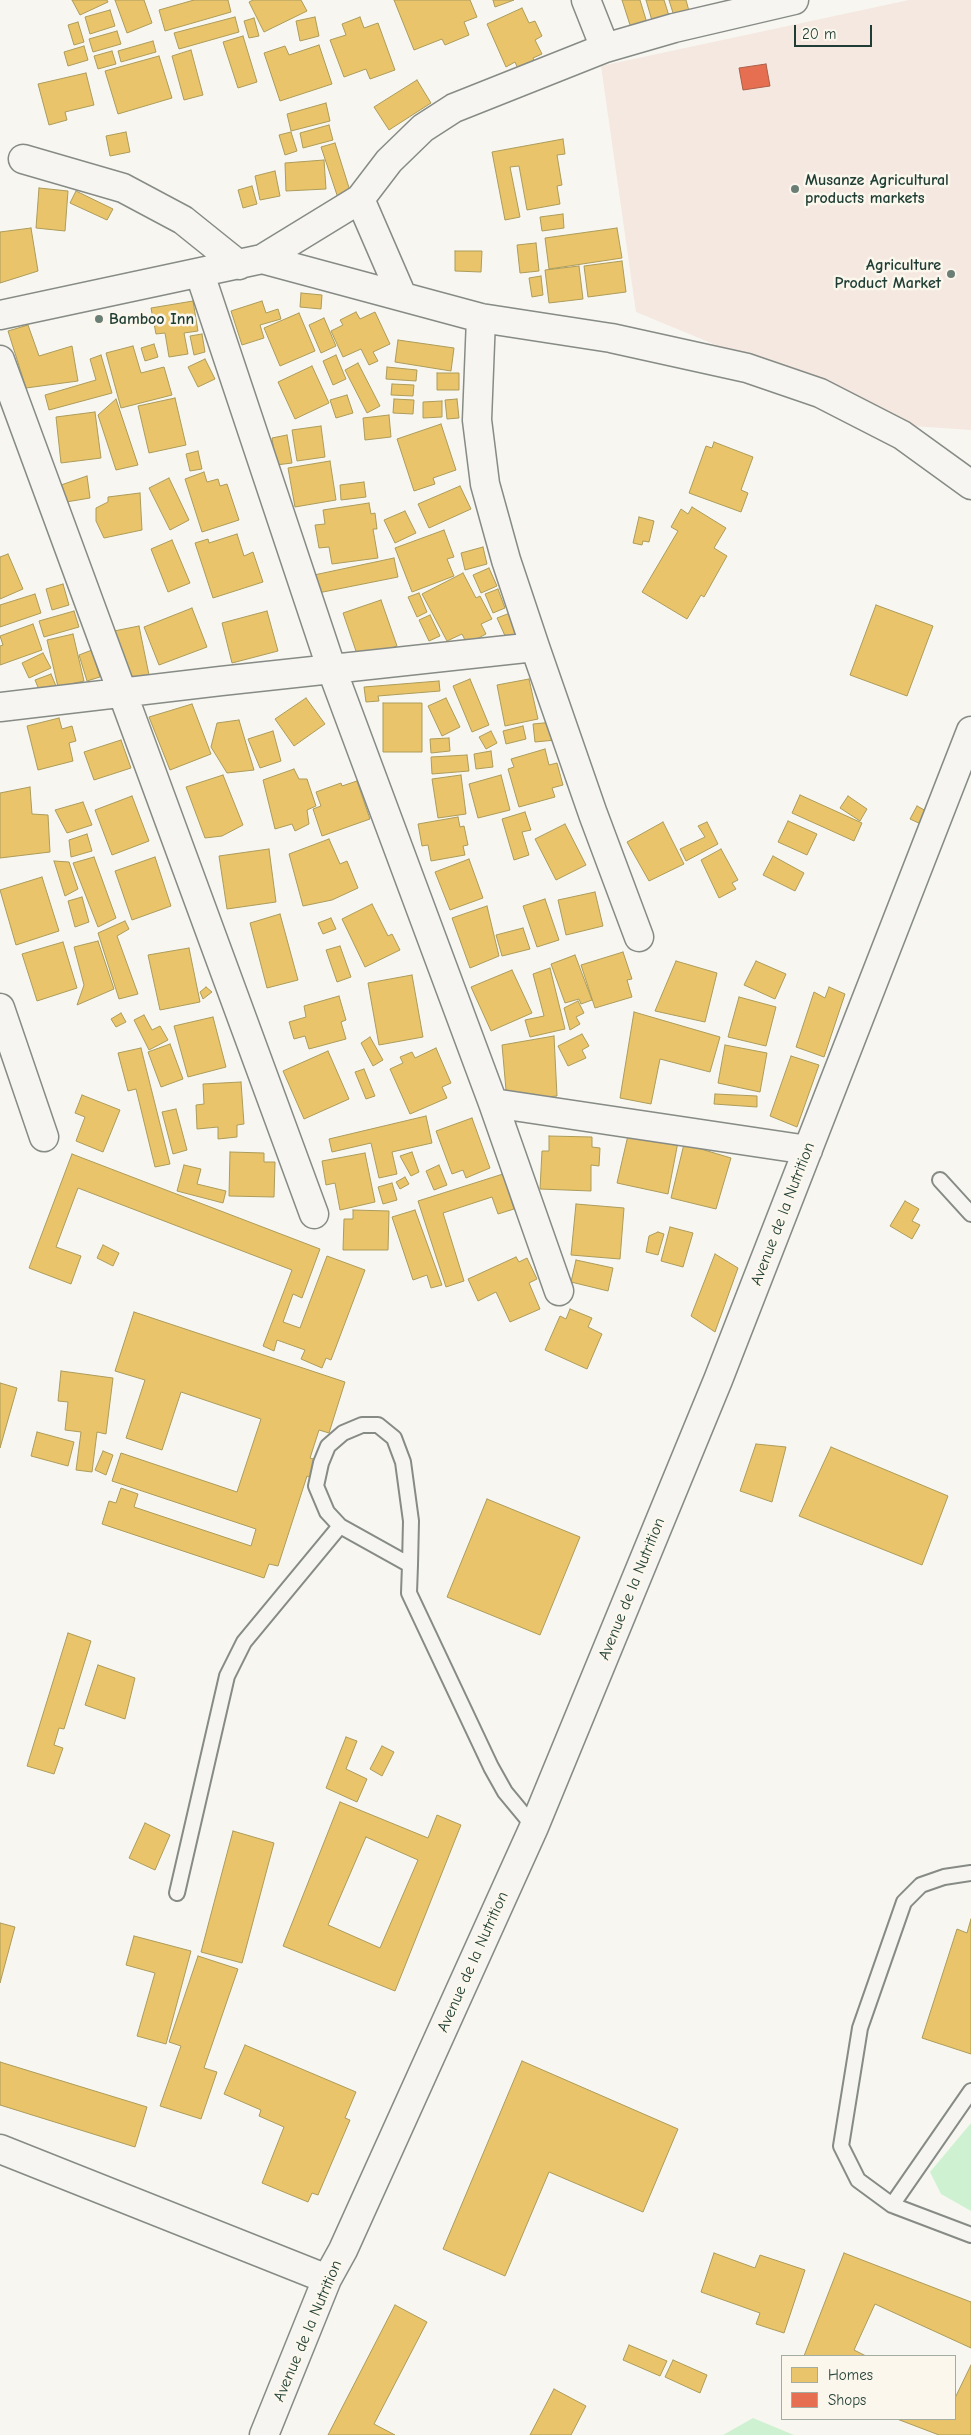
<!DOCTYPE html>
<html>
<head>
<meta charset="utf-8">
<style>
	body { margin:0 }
	#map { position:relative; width:971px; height:2435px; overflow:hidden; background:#f8f6f0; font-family:"Comic Neue",sans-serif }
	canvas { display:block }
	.legend { position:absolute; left:781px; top:2355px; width:175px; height:65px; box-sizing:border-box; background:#fbf7ec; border:1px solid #a3ada2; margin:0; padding:6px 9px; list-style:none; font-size:15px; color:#1f3d34 }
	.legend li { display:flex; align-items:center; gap:10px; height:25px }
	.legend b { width:25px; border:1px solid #a3ada2 }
	.scale { position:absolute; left:794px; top:25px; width:78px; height:22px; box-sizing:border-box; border:2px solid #1f3d34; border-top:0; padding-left:6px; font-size:15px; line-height:18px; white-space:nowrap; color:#1f3d34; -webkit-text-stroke:4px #fbf7ec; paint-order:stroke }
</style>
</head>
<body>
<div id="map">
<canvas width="971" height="2435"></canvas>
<ul class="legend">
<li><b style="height:14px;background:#e9c46a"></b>Homes</li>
<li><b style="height:14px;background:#e76f51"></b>Shops</li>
</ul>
<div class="scale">20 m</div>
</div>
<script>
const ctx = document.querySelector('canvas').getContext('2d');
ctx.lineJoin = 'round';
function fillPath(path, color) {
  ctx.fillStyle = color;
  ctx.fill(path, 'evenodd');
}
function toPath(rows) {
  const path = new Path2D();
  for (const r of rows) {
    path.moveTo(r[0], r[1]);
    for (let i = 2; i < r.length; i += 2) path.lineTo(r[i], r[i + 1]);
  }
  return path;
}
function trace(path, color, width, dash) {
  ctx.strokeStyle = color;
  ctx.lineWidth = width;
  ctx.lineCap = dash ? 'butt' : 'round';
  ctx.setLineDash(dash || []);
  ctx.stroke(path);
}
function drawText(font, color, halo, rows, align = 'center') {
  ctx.font = font + ' "Comic Neue",sans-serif';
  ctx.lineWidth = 5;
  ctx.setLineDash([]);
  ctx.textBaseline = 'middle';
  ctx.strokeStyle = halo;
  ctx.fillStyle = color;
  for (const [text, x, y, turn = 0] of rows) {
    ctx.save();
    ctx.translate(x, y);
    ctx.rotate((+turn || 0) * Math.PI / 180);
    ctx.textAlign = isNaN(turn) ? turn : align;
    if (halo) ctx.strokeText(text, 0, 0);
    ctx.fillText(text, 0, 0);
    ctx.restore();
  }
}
const built = toPath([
	[909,0,971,0,971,430,912,426,636,312,601,66]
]);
const green = toPath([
	[971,2123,971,2211,941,2194,930,2172],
	[753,2418,794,2435,723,2435]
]);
const homes = toPath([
	[72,0,107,0,108,2,80,15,72,0],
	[115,0,144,0,152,23,127,33,115,0],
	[194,0,228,0,231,12,165,31,159,10,194,0],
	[253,0,301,0,307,11,264,32,249,2,253,0],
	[394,0,470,0,477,17,464,22,469,35,445,45,442,39,414,50,394,0],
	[493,0,514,0,495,7,493,0],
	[622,0,640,0,647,23,631,28,622,0],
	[646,0,664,0,670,19,653,24,646,0],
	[669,0,686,0,689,11,674,16,669,0],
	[522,8,529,23,535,21,542,36,535,40,542,54,533,58,536,65,520,73,515,62,506,67,487,24,522,8],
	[110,10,115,26,90,34,85,17,110,10],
	[235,17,239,32,179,49,174,33,235,17],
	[315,17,319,36,300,41,296,21,315,17],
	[360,17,364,28,378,23,395,70,370,79,366,69,344,77,330,40,346,35,342,24,360,17],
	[254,18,259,36,249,38,244,21,254,18],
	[78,22,84,42,74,45,68,25,78,22],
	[117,31,121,44,93,52,89,39,117,31],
	[243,36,257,82,238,88,223,42,243,36],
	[153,41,156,52,121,62,118,51,153,41],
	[319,45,332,84,280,101,264,53,285,46,289,55,319,45],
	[84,46,88,60,68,66,64,52,84,46],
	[191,50,203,95,184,100,172,56,191,50],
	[112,51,116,64,98,69,94,56,112,51],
	[159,56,172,98,118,114,105,71,159,56],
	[86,73,94,105,65,112,67,120,49,125,38,84,86,73],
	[417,80,431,103,389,130,374,107,417,80],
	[326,103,330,121,291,131,287,114,326,103],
	[329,125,333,140,303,148,300,133,329,125],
	[126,132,130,152,110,156,106,136,126,132],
	[291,132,297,151,285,155,279,135,291,132],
	[563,139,565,154,557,155,562,185,557,186,560,204,527,210,519,166,510,167,520,217,505,220,492,152,563,139],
	[335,143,351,194,338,198,321,147,335,143],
	[324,160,326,189,286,191,285,163,324,160],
	[275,171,280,196,260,200,255,176,275,171],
	[252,186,257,204,243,208,238,190,252,186],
	[39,188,68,191,65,231,36,228,39,188],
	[76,191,113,209,107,220,70,203,76,191],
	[563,214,564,228,542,231,540,217,563,214],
	[31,228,38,271,0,283,0,232,31,228],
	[617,228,622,258,549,269,545,238,617,228],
	[536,243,539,271,520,273,517,245,536,243],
	[455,251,482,251,481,272,455,271,455,251],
	[622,261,626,292,588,297,584,266,622,261],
	[579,266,583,299,549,303,545,270,579,266],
	[541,276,543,295,532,297,529,278,541,276],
	[301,293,322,295,321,309,300,307,301,293],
	[193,301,198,331,184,333,188,354,169,357,165,333,156,334,151,308,193,301],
	[262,301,266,313,278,309,281,319,260,325,264,338,242,345,231,311,262,301],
	[356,312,360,319,375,312,390,344,373,352,378,361,369,365,361,349,343,357,331,331,343,325,340,320,356,312],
	[299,313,315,351,280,366,264,328,299,313],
	[324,318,336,346,321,353,309,325,324,318],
	[28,325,39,356,72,346,78,381,26,388,8,331,28,325],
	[202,334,205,352,194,355,190,336,202,334],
	[398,340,454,348,451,371,395,362,398,340],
	[154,344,158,357,145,361,141,348,154,344],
	[133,346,141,373,164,367,172,395,121,408,106,353,133,346],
	[101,355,112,393,49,410,45,395,96,380,90,359,101,355],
	[336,355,346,379,333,385,323,361,336,355],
	[205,359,215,379,198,387,188,367,205,359],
	[358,363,380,406,367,413,345,370,358,363],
	[312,366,329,403,295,419,278,382,312,366],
	[387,367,417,370,416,381,386,379,387,367],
	[437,373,459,373,459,390,437,390,437,373],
	[392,384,414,385,413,396,391,395,392,384],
	[347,395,353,413,336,418,330,400,347,395],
	[175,398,186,445,149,453,138,406,175,398],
	[116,399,138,465,116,470,98,415,116,399],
	[394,399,414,400,413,414,393,413,394,399],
	[457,399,459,418,447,419,445,400,457,399],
	[442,401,442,417,423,418,423,402,442,401],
	[95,412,101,458,61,463,56,417,95,412],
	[389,415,391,437,365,440,363,418,389,415],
	[441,424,456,470,433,478,435,484,414,491,397,439,441,424],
	[321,426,325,457,297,461,292,430,321,426],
	[287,435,292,463,276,465,272,438,287,435],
	[714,442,753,457,741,490,748,493,741,512,689,493,706,446,712,448,714,442],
	[198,451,202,469,190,471,186,454,198,451],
	[330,461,336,500,295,507,288,468,330,461],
	[204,472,207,482,218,479,220,486,227,484,239,520,202,532,185,479,204,472],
	[87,476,90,498,66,502,61,485,87,476],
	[169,478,189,520,170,530,149,488,169,478],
	[364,482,366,497,341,500,340,485,364,482],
	[460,486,471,509,429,528,418,504,460,486],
	[140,493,142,530,104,538,96,521,96,508,108,502,108,497,140,493],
	[369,503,371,514,375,513,377,529,373,529,378,558,332,564,329,547,319,548,315,525,325,524,323,510,369,503],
	[692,507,726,528,714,548,727,556,704,597,701,595,687,619,642,592,678,531,671,527,681,509,688,514,692,507],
	[405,511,416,533,395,543,384,520,405,511],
	[639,517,654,521,649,542,643,541,642,545,633,543,639,517],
	[444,530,454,557,447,559,454,576,412,592,395,548,444,530],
	[237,534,244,556,253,552,263,582,213,598,195,543,208,539,209,543,237,534],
	[172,540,190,583,168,592,151,549,172,540],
	[483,547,487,564,465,570,461,553,483,547],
	[8,554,23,589,0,599,0,557,8,554],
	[394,558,398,577,318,593,314,575,394,558],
	[489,568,497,586,481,593,473,575,489,568],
	[463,573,476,598,480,596,492,619,481,624,486,634,467,644,462,634,447,641,422,594,463,573],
	[63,584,69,605,52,610,46,589,63,584],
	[498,589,505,608,493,613,485,594,498,589],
	[419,593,427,612,417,617,408,597,419,593],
	[35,594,41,613,0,627,0,605,35,594],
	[381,600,397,646,359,660,343,613,381,600],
	[876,605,933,626,907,696,850,675,876,605],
	[192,608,207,647,159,665,144,627,192,608],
	[74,611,79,627,44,637,39,621,74,611],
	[267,611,278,651,232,663,222,623,267,611],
	[510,613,518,633,506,638,497,618,510,613],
	[430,615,440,636,429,641,419,620,430,615],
	[33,624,42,650,0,665,0,646,3,645,0,636,33,624],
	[139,626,149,675,124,680,114,631,139,626],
	[73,634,84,681,58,687,47,640,73,634],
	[92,650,100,677,87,681,79,655,92,650],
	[43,653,51,668,29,678,22,663,43,653],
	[51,674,56,686,40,692,35,680,51,674],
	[470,679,489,725,472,732,453,686,470,679],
	[529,679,538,719,505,726,497,685,529,679],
	[439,681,440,691,378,696,379,701,366,702,364,687,439,681],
	[306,698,325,724,294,746,275,719,306,698],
	[446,698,460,727,442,736,428,706,446,698],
	[383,703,422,703,422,752,383,752,383,703],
	[192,704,211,754,170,770,149,717,192,704],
	[59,718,62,729,72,726,76,741,69,743,73,761,38,770,27,726,59,718],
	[239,720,254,770,227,773,211,747,217,723,239,720],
	[554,722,556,740,535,742,533,724,554,722],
	[523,726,526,739,506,744,503,731,523,726],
	[273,731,281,761,260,768,248,739,273,731],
	[491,731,497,743,486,749,479,737,491,731],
	[449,738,450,751,431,753,430,739,449,738],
	[121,740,131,768,94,780,84,752,121,740],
	[545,749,549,765,557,763,563,785,552,788,555,797,519,807,508,769,514,767,511,759,545,749],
	[491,751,493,767,476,769,474,754,491,751],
	[467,755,469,771,432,774,431,757,467,755],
	[294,769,299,779,307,779,316,806,307,810,309,824,295,831,292,824,275,829,263,780,294,769],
	[223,775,243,825,222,836,205,838,186,787,223,775],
	[461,775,466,814,438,818,432,779,461,775],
	[501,775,510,810,478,818,469,784,501,775],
	[357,781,370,819,322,836,313,809,321,806,316,792,341,783,342,786,357,781],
	[30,787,32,814,48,815,50,852,0,858,0,793,30,787],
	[800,795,862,823,854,841,792,813,800,795],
	[132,796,149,841,112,855,95,810,132,796],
	[848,796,867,809,860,821,840,808,848,796],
	[83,802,92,825,67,833,55,810,83,802],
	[917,806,930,813,923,825,910,819,917,806],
	[525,812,531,830,522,832,529,855,514,860,502,819,525,812],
	[458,817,460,827,464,826,468,845,463,846,465,855,431,861,428,845,422,846,418,824,458,817],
	[788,821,817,834,807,855,778,842,788,821],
	[663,822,684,864,649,881,627,842,663,822],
	[707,822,718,844,686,861,680,849,705,837,698,826,707,822],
	[565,824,586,865,556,880,535,839,565,824],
	[87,834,92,851,71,857,69,840,87,834],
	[329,839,340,864,347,861,358,888,332,900,303,906,289,854,329,839],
	[269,849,276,902,227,909,219,856,269,849],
	[721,849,738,880,732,883,736,889,719,898,701,860,721,849],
	[773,856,804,873,795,891,763,875,773,856],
	[94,857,116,918,98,927,73,863,94,857],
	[155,857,171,906,132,920,115,871,155,857],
	[469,859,483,898,450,910,435,872,469,859],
	[54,861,69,862,78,889,65,896,54,861],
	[42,877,59,931,16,945,0,890,42,877],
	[595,892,603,926,566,935,558,900,595,892],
	[82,897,89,922,75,927,68,901,82,897],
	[545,899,559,940,537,947,523,906,545,899],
	[372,904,388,936,392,934,400,950,365,967,342,919,372,904],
	[487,906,499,956,470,968,452,918,487,906],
	[280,914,298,980,267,988,250,923,280,914],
	[331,918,336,929,323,934,318,923,331,918],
	[125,921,129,929,117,936,138,994,119,999,98,933,125,921],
	[523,928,530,949,502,956,496,935,523,928],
	[98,941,114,989,77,1005,84,985,74,947,98,941],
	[63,942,77,988,37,1001,22,954,63,942],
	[340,946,351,977,337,982,326,950,340,946],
	[189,948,200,1002,160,1010,148,955,189,948],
	[623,952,632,979,627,980,632,997,595,1008,581,965,623,952],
	[575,955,592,1000,581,1004,579,999,565,1003,551,964,575,955],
	[676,961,717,973,705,1022,655,1011,676,961],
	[756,961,786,974,775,999,744,985,756,961],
	[550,968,565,1029,530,1037,525,1020,544,1016,533,974,550,968],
	[512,970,532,1013,491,1031,471,987,512,970],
	[412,975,423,1037,379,1045,368,983,412,975],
	[206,987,212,992,203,999,200,992,206,987],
	[829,987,845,994,824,1057,796,1047,814,992,825,998,829,987],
	[339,996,346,1020,341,1022,346,1039,309,1049,305,1036,294,1039,289,1022,306,1017,304,1006,339,996],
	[739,997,776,1007,766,1046,728,1037,739,997],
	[578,1001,584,1013,576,1017,580,1024,570,1030,564,1008,578,1001],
	[634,1012,720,1037,710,1072,660,1059,651,1104,620,1098,634,1012],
	[121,1013,126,1022,116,1027,111,1019,121,1013],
	[144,1015,152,1030,160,1026,168,1040,149,1050,134,1020,144,1015],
	[213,1017,226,1067,188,1077,174,1026,213,1017],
	[582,1034,589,1046,582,1050,586,1058,568,1066,558,1046,582,1034],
	[554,1036,557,1096,507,1101,502,1045,554,1036],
	[370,1037,383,1060,373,1066,361,1043,370,1037],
	[170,1044,183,1079,161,1087,148,1052,170,1044],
	[725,1045,767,1053,760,1092,718,1083,725,1045],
	[141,1048,170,1164,155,1167,136,1089,128,1091,118,1053,141,1048],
	[436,1048,451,1083,442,1087,447,1098,410,1114,390,1069,403,1063,400,1057,412,1052,415,1058,436,1048],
	[328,1051,349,1099,304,1119,283,1071,328,1051],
	[791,1056,819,1065,797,1127,770,1116,791,1056],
	[364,1069,375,1096,366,1099,355,1072,364,1069],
	[241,1082,244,1124,237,1125,237,1137,218,1139,218,1127,197,1129,196,1105,204,1104,203,1084,241,1082],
	[715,1094,757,1096,757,1107,714,1104,715,1094],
	[82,1095,120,1110,103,1152,76,1141,85,1117,75,1113,82,1095],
	[176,1109,187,1150,173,1154,162,1112,176,1109],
	[426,1116,432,1143,392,1152,397,1174,379,1178,371,1143,332,1152,329,1139,426,1116],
	[472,1118,490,1168,466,1178,463,1170,452,1174,436,1131,472,1118],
	[629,1131,678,1142,668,1194,617,1183,629,1131],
	[549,1136,592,1137,592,1147,600,1148,599,1166,591,1165,591,1191,540,1189,542,1151,549,1151,549,1136],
	[684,1144,731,1158,716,1209,671,1198,684,1144],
	[230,1152,264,1153,264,1162,275,1162,274,1197,229,1196,230,1152],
	[412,1152,419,1172,411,1176,400,1156,412,1152],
	[365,1153,375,1202,340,1210,335,1183,326,1185,322,1161,365,1153],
	[72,1154,320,1249,302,1298,293,1294,283,1322,300,1328,327,1256,365,1270,331,1360,326,1358,322,1368,301,1359,305,1350,277,1340,274,1351,263,1346,292,1270,78,1188,56,1247,81,1256,71,1284,29,1268,72,1154],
	[184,1165,201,1169,197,1184,226,1191,223,1203,177,1191,184,1165],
	[439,1165,447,1185,434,1190,426,1171,439,1165],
	[503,1174,514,1209,498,1214,492,1197,443,1213,464,1281,446,1287,418,1201,503,1174],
	[405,1177,409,1184,400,1189,396,1182,405,1177],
	[392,1183,397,1200,383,1204,378,1187,392,1183],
	[905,1201,919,1209,912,1221,920,1225,912,1239,890,1226,905,1201],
	[576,1204,624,1208,620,1259,571,1255,576,1204],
	[353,1210,389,1211,388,1250,343,1250,344,1219,353,1219,353,1210],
	[415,1210,442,1285,431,1288,427,1275,413,1280,392,1217,415,1210],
	[670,1227,693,1233,683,1267,661,1261,670,1227],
	[658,1232,664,1234,658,1255,646,1252,649,1236,658,1232],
	[103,1245,119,1253,113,1266,97,1258,103,1245],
	[715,1254,738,1268,715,1332,691,1316,715,1254],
	[516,1257,519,1262,527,1258,537,1279,529,1283,540,1309,510,1322,496,1292,478,1301,468,1279,516,1257],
	[576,1260,613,1268,608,1291,571,1282,576,1260],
	[570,1309,592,1318,588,1327,602,1334,587,1369,545,1350,560,1316,566,1319,570,1309],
	[134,1312,345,1382,329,1433,319,1430,310,1458,317,1460,311,1478,307,1476,278,1566,269,1564,264,1578,102,1524,109,1501,116,1503,121,1488,138,1494,134,1507,251,1546,256,1529,112,1481,121,1453,237,1492,261,1419,181,1392,162,1450,126,1438,145,1380,115,1371,134,1312],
	[61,1371,113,1378,106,1434,97,1432,92,1472,76,1470,81,1432,65,1430,68,1402,58,1401,61,1371],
	[0,1383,17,1388,0,1448,0,1383],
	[37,1432,74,1442,68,1466,31,1456,37,1432],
	[756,1444,786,1447,772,1502,740,1491,756,1444],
	[831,1447,948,1496,922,1565,799,1516,831,1447],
	[103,1451,113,1455,106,1475,95,1470,103,1451],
	[487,1499,580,1537,540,1635,447,1597,487,1499],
	[68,1633,91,1641,64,1729,59,1728,54,1745,63,1748,54,1774,27,1766,68,1633],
	[98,1665,135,1678,125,1719,85,1705,98,1665],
	[346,1737,357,1741,346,1769,367,1779,357,1802,326,1788,346,1737],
	[382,1746,394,1752,382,1776,370,1769,382,1746],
	[340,1802,428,1838,437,1815,461,1825,395,1991,283,1946,340,1802],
	[366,1837,418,1860,380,1948,328,1925,366,1837],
	[145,1823,170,1835,155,1870,129,1858,145,1823],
	[233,1831,274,1843,242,1963,201,1952,233,1831],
	[971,1919,971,2054,922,2038,957,1929,967,1933,971,1919],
	[0,1923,15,1927,0,1983,0,1923],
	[134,1936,191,1951,166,2044,137,2036,155,1973,126,1965,134,1936],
	[198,1956,238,1969,204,2068,217,2072,201,2119,160,2106,181,2046,169,2042,198,1956],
	[245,2045,356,2092,345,2118,350,2120,318,2195,312,2193,308,2202,262,2183,284,2127,259,2116,261,2110,224,2094,245,2045],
	[522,2061,678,2129,643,2212,549,2172,505,2276,443,2249,522,2061],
	[0,2062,147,2107,135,2147,0,2105,0,2062],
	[714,2253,755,2268,760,2255,805,2270,784,2333,756,2324,760,2313,701,2292,714,2253],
	[844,2253,971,2302,971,2348,875,2304,854,2350,866,2356,804,2356,844,2253],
	[395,2305,427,2322,374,2424,395,2435,328,2435,395,2305],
	[629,2345,667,2361,660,2376,623,2360,629,2345],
	[673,2360,707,2375,700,2393,665,2377,673,2360],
	[971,2365,971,2435,939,2435,897,2419,955,2419,955,2398,971,2365],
	[554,2389,586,2406,571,2435,530,2435,554,2389]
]);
const shops = toPath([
	[766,64,770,86,743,90,739,68,766,64]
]);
const service = toPath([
	[940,1180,971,1214],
	[410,1565,340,1526,327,1512,316,1486,321,1463,328,1446,343,1433,362,1425,378,1425,394,1438,403,1462,411,1521,410,1565,409,1593,491,1767,505,1792,534,1827],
	[971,1873,944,1877,921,1885,904,1902,860,2028,841,2146,858,2180,892,2205,971,2235],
	[177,1893,227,1676,244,1642,340,1526],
	[892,2205,971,2091]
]);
const minor = toPath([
	[586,0,605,48],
	[23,159,123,188,183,220,239,265],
	[360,199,402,296],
	[262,259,481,318,611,338,747,368,820,393,902,435,971,485],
	[200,274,332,670,493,1103,559,1291],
	[0,315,262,259,360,199,389,161,423,128,454,108,605,48,674,28,794,0],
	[481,318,477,420,485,484,506,560,535,647,593,814,639,937],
	[0,360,314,1214],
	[0,707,221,681,535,647],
	[0,1008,44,1137],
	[493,1103,808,1150],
	[0,2149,327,2279],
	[264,2435,327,2279,343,2250,534,1827,718,1380,971,731]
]);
const markers = [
	[795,189,5,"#6b7e76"],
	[951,274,5,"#6b7e76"],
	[99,319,5,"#6b7e76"]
];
const poiNames = [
	["Musanze Agricultural",805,180],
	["products markets",805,198],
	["Agriculture",941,265,"right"],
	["Product Market",941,283,"right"],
	["Bamboo Inn",109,319]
];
const streetNames = [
	["Avenue de la Nutrition",783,1214,-69],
	["Avenue de la Nutrition",632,1589,-68],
	["Avenue de la Nutrition",473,1962,-66],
	["Avenue de la Nutrition",308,2331,-67]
];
fillPath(built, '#f4e8e1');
fillPath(green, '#cef2d1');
fillPath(homes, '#e9c46a');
trace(homes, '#ac9c5a', 1);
fillPath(shops, '#e76f51');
trace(shops, '#ab6048', 1);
trace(service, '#868b86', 18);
trace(minor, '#868b86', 31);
trace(service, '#f6f5f1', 14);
trace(minor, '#f6f5f1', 28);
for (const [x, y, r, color] of markers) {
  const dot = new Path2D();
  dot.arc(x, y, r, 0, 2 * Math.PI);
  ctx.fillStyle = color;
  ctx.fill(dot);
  trace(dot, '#fbf7ec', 2);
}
drawText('bold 16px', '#1f3d34', '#fbf7ec', poiNames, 'left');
drawText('16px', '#1f3d34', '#fbf7ec', streetNames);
</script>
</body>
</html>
